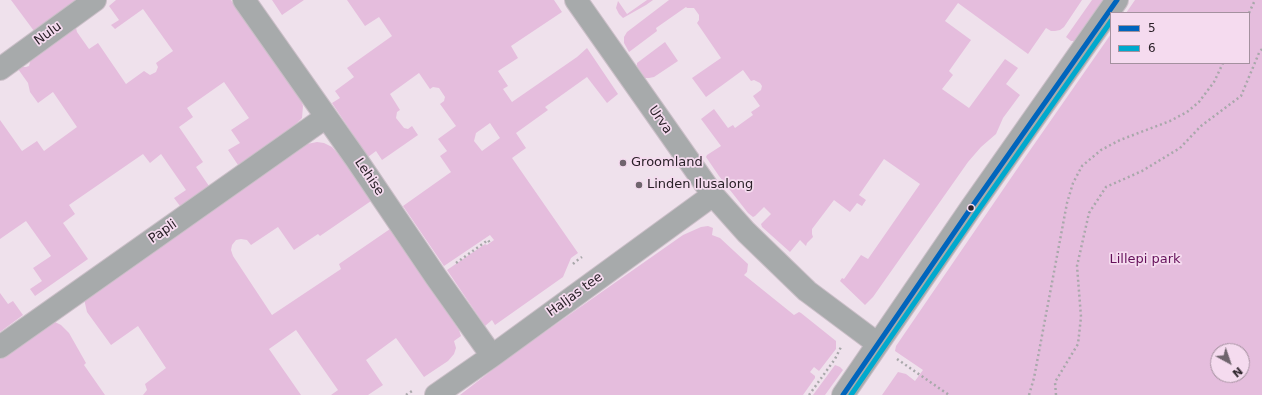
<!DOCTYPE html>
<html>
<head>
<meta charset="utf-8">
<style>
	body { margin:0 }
	#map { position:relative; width:1262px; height:395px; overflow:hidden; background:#efe1ec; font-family:"DejaVu Sans",sans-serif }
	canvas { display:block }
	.legend { position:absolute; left:1110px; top:12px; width:140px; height:52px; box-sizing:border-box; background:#f5dbef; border:1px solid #a4919f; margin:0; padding:5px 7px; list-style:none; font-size:12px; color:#2a2128 }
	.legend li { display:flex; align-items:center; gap:8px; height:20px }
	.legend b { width:20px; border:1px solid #a4919f }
	.north { position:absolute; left:1210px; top:343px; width:40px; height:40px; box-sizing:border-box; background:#f5dbef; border:1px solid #a4919f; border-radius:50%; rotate:140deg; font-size:11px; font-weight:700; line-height:16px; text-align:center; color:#2a2128 }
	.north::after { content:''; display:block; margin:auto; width:14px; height:18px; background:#6f646d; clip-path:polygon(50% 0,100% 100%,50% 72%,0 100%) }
</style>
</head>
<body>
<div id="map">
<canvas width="1262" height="395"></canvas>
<ul class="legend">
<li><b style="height:5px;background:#0065bd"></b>5</li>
<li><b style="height:5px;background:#00a9ce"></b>6</li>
</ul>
<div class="north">N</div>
</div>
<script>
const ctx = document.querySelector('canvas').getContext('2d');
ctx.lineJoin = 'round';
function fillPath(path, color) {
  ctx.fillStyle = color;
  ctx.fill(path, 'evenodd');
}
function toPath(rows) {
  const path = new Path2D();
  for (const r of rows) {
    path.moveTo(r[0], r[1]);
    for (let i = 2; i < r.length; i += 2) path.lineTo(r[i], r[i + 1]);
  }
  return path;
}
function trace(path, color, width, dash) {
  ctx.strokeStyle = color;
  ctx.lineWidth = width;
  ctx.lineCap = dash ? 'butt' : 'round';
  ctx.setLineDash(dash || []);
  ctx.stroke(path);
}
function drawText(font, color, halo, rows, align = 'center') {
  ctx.font = font + ' "DejaVu Sans",sans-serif';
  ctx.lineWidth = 3.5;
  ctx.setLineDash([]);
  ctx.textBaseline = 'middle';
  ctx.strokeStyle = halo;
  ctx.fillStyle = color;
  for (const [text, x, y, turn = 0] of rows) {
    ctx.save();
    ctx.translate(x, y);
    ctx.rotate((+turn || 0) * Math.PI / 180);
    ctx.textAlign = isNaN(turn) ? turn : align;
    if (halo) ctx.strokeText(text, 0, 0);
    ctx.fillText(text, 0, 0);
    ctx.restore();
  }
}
const green = toPath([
	[11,0,78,0,34,31],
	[116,0,231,0,301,100,303,106,302,118,291,129,238,165,228,150,240,143,231,130,249,118,224,82,187,108,193,117,179,127,203,162,196,167,209,186,180,206,174,198,186,190,161,154,150,163,143,154,69,205,75,214,63,223,88,259,35,296,30,289,42,281,33,268,51,256,26,221,0,239,0,120,22,151,37,141,44,151,77,127,53,92,38,103,30,92,28,83,18,69,21,67,26,67,29,66,31,59,74,29,76,28,77,32,89,49,98,43,126,84,144,71,150,75,156,72,158,67,156,63,173,51,143,9,115,29,111,25,119,20,109,6],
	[272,0,304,0,282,15],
	[347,0,554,0,562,12,511,46,518,58,498,71,508,86,503,89,512,102,577,57,587,48,618,94,607,103,587,77,545,107,548,110,516,133,526,148,512,158,578,253,571,258,563,277,495,325,492,320,485,326,447,270,485,244,487,245,494,240,490,235,444,266,403,206,451,172,440,156,447,151,438,139,456,126,440,104,444,101,445,97,439,88,433,87,430,89,419,73,390,94,400,110,397,112,396,118,404,128,408,129,412,126,418,135,382,160,376,151,368,157,332,103,340,98,335,91,354,77,347,68,392,36,379,17,365,26],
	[490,123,500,138,482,151,474,141,476,133],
	[647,0,653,0,646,5,623,18,619,14,616,8,618,1,627,14],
	[669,0,1082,0,1064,27,1060,30,1055,31,1051,31,1046,28,1028,54,958,3,945,21,971,40,949,71,953,75,942,89,969,108,1005,59,1018,68,1006,84,1020,95,1003,118,996,134,981,147,968,162,873,297,865,305,840,281,842,278,844,279,861,255,868,259,920,184,884,159,859,195,866,200,862,206,857,203,850,212,834,200,812,229,812,234,813,237,807,243,806,246,800,240,790,252,762,227,761,224,771,214,764,207,755,216,753,217,748,213,719,176,706,157,707,155,721,146,701,119,714,109,728,128,733,125,735,128,753,115,751,112,760,106,753,96,761,90,762,86,760,83,754,80,751,81,743,70,706,97,692,78,721,58,697,23,699,20,699,15,694,8,687,8,686,7,656,28,657,31,629,52,624,43,624,37,627,32],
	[1092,0,1104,0,1083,31,1074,41,1071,41,1066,37],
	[1135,0,1262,0,1262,395,882,395,898,372,906,374,915,381,923,370,895,351,896,346,1026,156,1111,34,1111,63,1249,63,1249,13,1126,13],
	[1218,351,1242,351,1242,375,1218,375],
	[665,42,678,61,654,77,649,78,645,78,637,66,637,63],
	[317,142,324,143,332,147,340,156,371,201,320,236,318,234,294,250,278,227,251,245,247,240,241,239,236,240,232,245,231,250,233,256,272,315,341,269,339,264,390,229,459,330,461,336,454,341,456,348,454,354,448,361,424,377,396,338,366,360,383,385,368,395,331,395,338,390,296,330,269,349,301,395,143,395,147,390,145,384,166,368,138,326,111,345,87,312,84,299,299,149,307,144],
	[708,226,713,228,712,235,720,238,748,264,747,272,744,275,748,278,794,315,799,312,801,313,836,341,836,349,819,371,814,367,810,372,815,376,815,378,803,395,460,395,509,357,683,235,701,227],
	[0,293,8,304,13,301,23,315,0,332],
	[53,321,61,325,69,333,86,363,84,365,105,395,0,395,0,358],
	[835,365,840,367,843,370,825,395,813,395]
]);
const path = toPath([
	[1249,13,1255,0],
	[456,263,488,240,490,243],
	[573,264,575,262,582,257],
	[897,359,949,395],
	[406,395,412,391],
	[809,395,835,359,841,347],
	[1029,395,1034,378,1067,203,1073,183,1082,166,1101,150,1120,140,1170,121,1187,112,1199,102,1214,82,1223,63],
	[1056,395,1055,382,1078,344,1081,317,1077,266,1089,213,1106,187,1142,171,1180,148,1201,126,1241,96,1259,53,1262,49]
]);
const minor = toPath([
	[244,0,356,159,436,277,492,356],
	[576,0,713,195,746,232,807,291,878,344],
	[0,69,95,0],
	[0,347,326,117],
	[436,395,492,356,713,195],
	[843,395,971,208,1117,0]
]);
const bus1 = toPath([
	[843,395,971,208,1117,0]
]);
const bus2 = toPath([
	[851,395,977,212,1111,21]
]);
const markers = [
	[623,163,4,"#6f646d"],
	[639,185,4,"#6f646d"],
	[971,208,3.5,"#2a2128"]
];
const streetNames = [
	["Nulu",48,34,-36],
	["Urva",660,120,55],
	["Lehise",369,177,56],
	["Papli",163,232,-35],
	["Haljas tee",575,295,-36]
];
const poiNames = [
	["Groomland",631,163],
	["Linden Ilusalong",647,185]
];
const parkNames = [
	["Lillepi park",1145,260]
];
fillPath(green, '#e5bddd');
trace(minor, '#cbbfc8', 24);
trace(path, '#a9a8ab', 2.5, [2, 3]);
trace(minor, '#a7aaab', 22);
trace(bus1, '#0065bd', 5);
trace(bus2, '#00a9ce', 5);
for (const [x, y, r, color] of markers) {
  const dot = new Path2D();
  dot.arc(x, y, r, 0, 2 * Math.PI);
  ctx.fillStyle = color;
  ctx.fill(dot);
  trace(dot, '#f5dbef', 1.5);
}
drawText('13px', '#2a2128', '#f5dbef', streetNames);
drawText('13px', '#2a2128', '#f5dbef', poiNames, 'left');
drawText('13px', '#65115a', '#f5dbef', parkNames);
</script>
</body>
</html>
